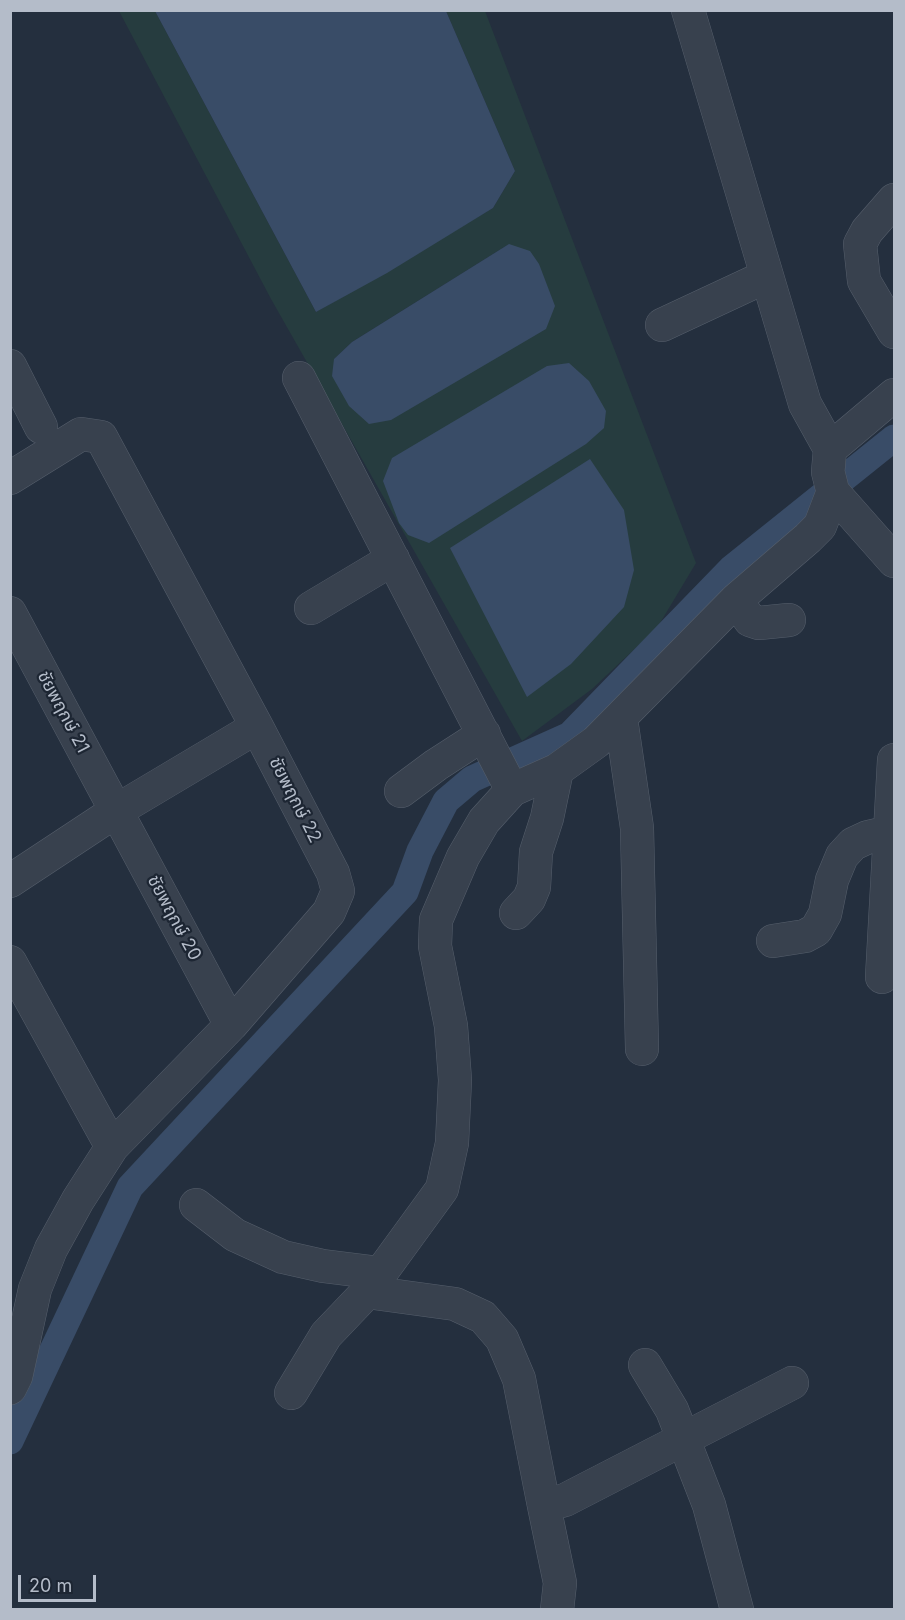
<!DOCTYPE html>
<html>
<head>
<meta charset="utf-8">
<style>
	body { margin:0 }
	#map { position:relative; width:905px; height:1620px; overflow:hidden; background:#242f3e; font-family:Inter,sans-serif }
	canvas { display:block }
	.frame { position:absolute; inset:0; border:12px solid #b4bcc9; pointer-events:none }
	.scale { position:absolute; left:18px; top:1575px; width:78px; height:27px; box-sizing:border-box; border:3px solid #b4bcc9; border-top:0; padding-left:8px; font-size:18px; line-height:21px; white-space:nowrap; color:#b4bcc9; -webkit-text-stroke:4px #1d2633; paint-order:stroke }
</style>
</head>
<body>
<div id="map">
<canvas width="905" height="1620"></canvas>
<div class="frame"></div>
<div class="scale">20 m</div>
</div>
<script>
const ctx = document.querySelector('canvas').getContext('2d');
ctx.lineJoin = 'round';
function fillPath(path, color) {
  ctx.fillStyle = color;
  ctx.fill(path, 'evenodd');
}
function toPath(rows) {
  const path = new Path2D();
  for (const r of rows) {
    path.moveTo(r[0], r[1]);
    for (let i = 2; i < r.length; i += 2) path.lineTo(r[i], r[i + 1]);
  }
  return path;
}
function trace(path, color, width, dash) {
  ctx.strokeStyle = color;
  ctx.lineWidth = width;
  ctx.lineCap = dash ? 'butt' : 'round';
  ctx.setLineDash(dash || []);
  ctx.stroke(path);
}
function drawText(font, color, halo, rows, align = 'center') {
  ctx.font = font + ' Inter,"Noto Sans Thai",sans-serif';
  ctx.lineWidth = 4.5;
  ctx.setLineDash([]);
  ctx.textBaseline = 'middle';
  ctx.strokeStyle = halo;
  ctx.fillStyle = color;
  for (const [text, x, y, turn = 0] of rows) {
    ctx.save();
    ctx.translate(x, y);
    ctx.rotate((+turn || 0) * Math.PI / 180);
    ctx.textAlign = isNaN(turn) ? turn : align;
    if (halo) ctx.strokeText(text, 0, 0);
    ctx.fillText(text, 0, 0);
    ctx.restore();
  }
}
const green = toPath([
	[119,11,155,11,316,312,493,208,515,171,446,11,485,11,696,563,657,628,592,689,522,741,271,299],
	[509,244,334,359,352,342]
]);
const water = toPath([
	[155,11,446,11,515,171,493,208,387,273,316,312],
	[509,244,530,251,539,264,555,306,546,329,391,420,369,424,349,406,332,376,334,359,352,342],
	[569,363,589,381,606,411,604,428,586,444,429,543,408,535,399,523,383,481,392,458,547,366],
	[590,459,624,510,634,570,624,607,571,664,527,697,450,548]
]);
const canal = toPath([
	[10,1441,130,1187,405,892,420,851,446,801,472,779,570,735,732,568,894,438]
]);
const minor = toPath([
	[688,10,805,404,830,449],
	[894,200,867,231,860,244,864,281,894,332],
	[662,325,767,276],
	[10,366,41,427],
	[299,378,512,790],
	[894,395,830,449,828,472,833,492,894,561],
	[10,478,81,434,101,437,257,727,333,873,338,891,329,912,231,1025,112,1147,78,1200,51,1249,35,1289,16,1376,10,1388],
	[736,600,750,620,759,623,789,620],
	[311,608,393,559],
	[10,613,231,1025],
	[621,719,637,828,642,1049],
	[401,791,436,765,484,734],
	[10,881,116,811,257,727],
	[516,913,529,899,534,887,536,852,547,818,557,770],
	[773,941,805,936,816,930,825,914,832,880,842,856,853,844,868,837,890,832],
	[10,962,112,1147],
	[882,977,894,760],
	[196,1205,235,1235,283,1257,323,1266,379,1273],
	[367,1292,455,1304,483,1317,502,1339,519,1379,544,1506,565,1500,792,1383],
	[645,1365,672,1410,709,1505,737,1610],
	[291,1393,326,1335,367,1292,442,1189,452,1143,455,1080,451,1026,435,946,436,920,463,857,484,821,512,790,557,770,596,742,736,600,808,538,820,526,833,492],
	[544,1506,560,1583,557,1610]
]);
const streetNames = [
	["ชัยพฤกษ์ 21",63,712,62],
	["ชัยพฤกษ์ 22",295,800,63],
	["ชัยพฤกษ์ 20",174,918,62]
];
fillPath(green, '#263c3f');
fillPath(water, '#394c67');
trace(canal, '#394c67', 27);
trace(minor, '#565f6c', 34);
trace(minor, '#38414e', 33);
drawText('18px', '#b4bcc9', '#1d2633', streetNames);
</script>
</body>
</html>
